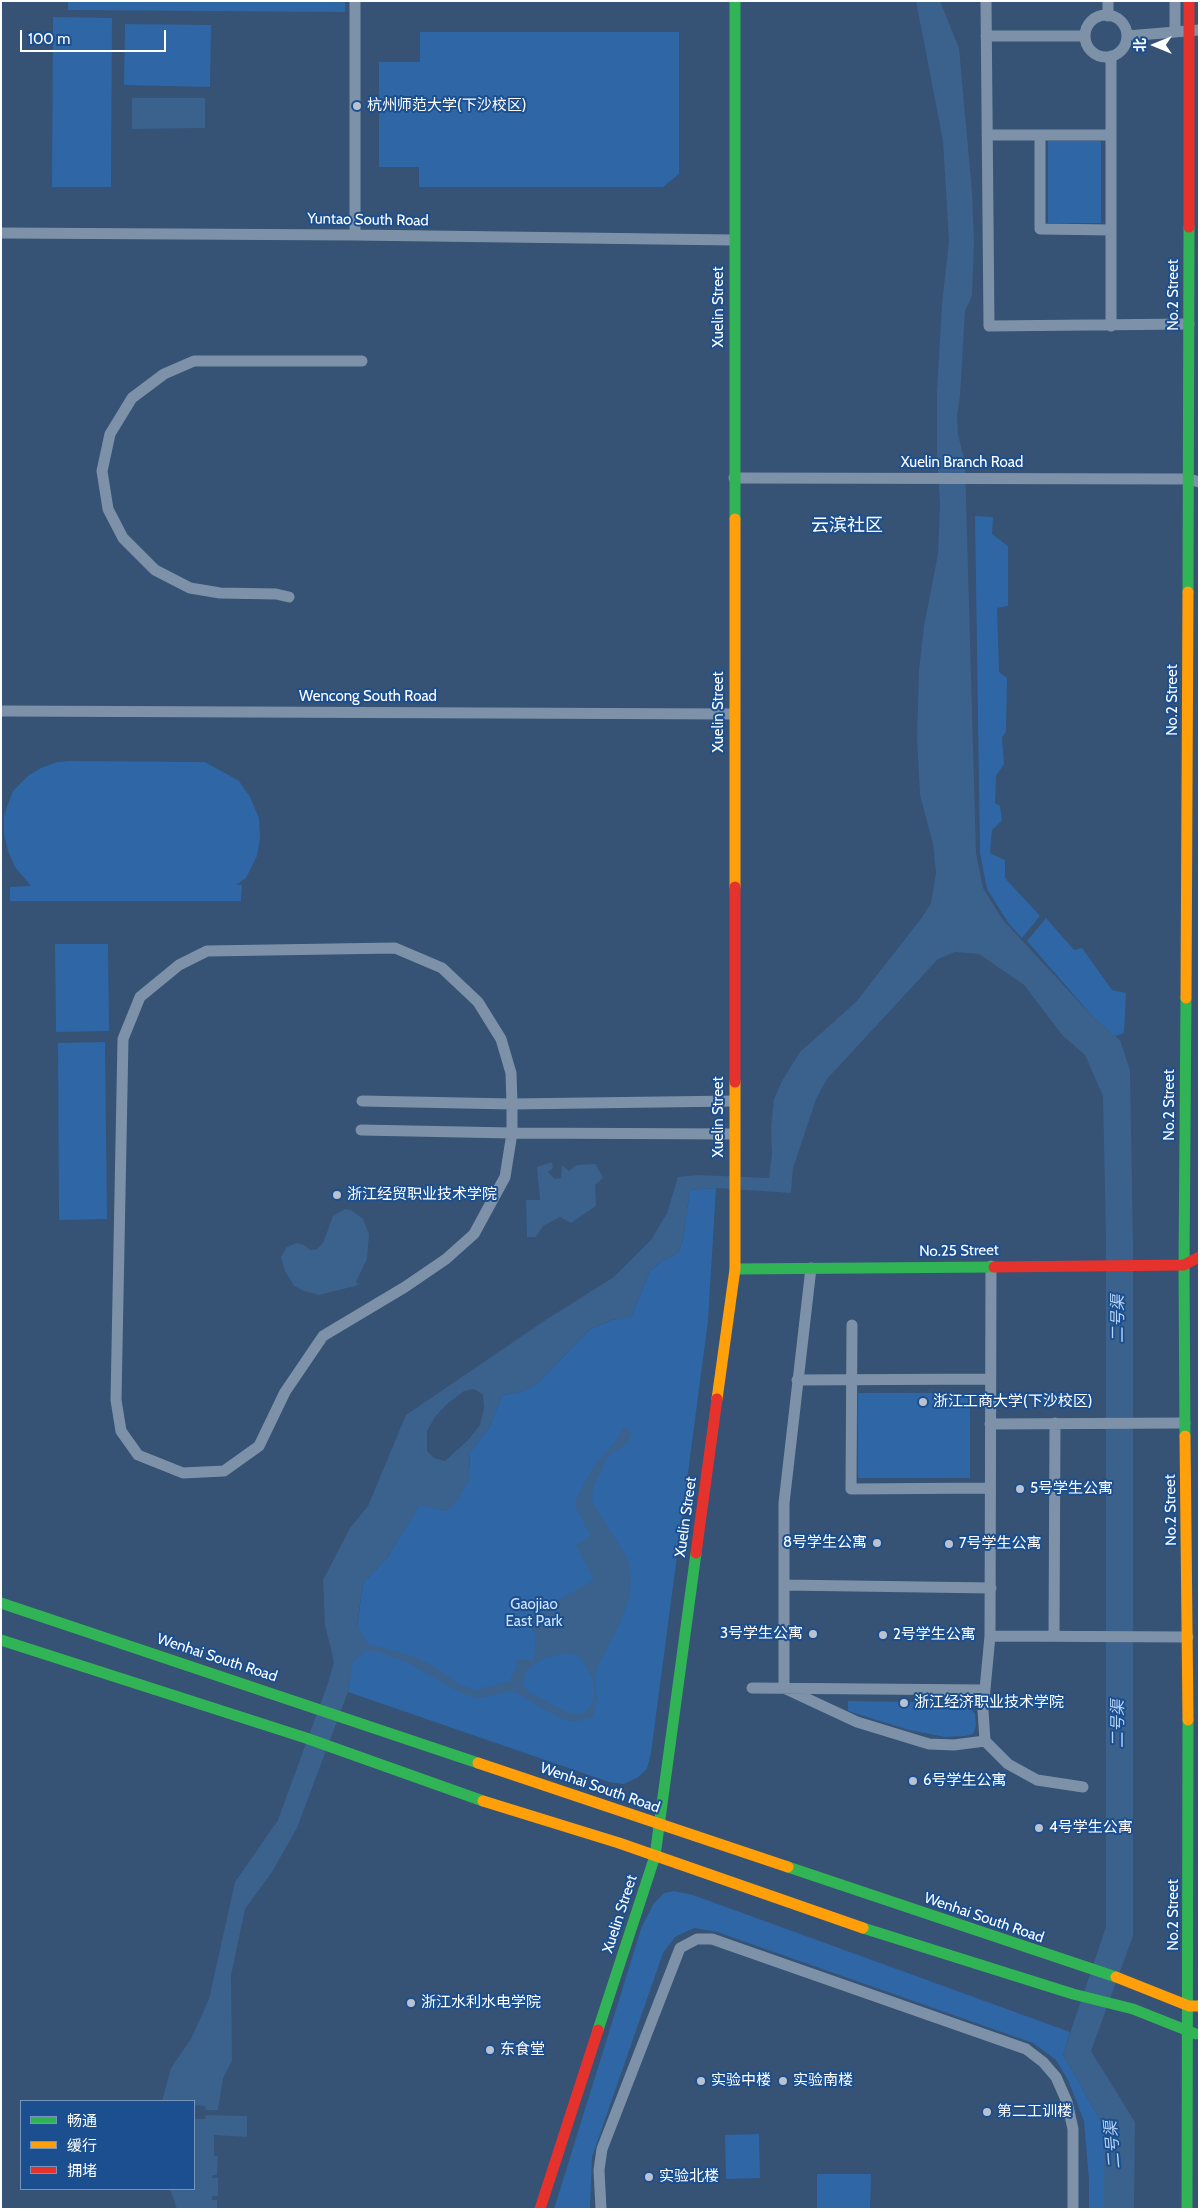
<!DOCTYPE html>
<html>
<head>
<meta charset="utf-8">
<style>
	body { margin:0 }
	#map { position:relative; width:1200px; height:2210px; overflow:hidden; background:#365274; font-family:Cabin,"Noto Sans SC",sans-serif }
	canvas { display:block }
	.frame { position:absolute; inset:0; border:2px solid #fff; pointer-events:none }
	.legend { position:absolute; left:20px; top:2100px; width:175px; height:90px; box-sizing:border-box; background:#1b4f8f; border:1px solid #7695bc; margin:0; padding:6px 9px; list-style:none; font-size:15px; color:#fff }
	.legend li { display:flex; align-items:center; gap:10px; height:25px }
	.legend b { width:25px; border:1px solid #7695bc }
	.north { position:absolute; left:1130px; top:20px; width:50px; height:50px; -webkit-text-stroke:4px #1b4f8f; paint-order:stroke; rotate:270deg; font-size:14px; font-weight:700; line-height:20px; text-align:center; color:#fff }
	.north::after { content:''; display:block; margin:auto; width:18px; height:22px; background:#fff; clip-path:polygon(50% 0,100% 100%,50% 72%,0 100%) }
	.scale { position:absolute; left:20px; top:30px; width:146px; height:22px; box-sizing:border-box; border:2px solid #fff; border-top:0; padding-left:6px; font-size:15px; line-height:18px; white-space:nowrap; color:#fff; -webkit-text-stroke:4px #1b4f8f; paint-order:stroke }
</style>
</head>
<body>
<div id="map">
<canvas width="1200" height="2210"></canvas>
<div class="frame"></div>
<ul class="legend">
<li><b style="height:6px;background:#30b455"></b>畅通</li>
<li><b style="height:6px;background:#ff9f0a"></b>缓行</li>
<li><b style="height:6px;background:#e5322d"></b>拥堵</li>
</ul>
<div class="north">北</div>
<div class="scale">100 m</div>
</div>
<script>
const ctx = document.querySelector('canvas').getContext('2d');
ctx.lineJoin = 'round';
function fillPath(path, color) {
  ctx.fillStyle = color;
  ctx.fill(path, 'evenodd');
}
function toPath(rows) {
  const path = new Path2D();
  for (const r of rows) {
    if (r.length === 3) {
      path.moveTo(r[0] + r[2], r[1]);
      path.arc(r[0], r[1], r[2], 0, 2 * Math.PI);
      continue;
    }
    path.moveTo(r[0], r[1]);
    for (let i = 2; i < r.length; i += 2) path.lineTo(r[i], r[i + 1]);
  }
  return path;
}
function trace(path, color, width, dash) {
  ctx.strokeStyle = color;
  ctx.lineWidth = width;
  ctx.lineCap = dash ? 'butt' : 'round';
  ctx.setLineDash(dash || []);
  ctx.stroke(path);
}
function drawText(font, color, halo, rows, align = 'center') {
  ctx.font = font + ' Cabin,"Noto Sans SC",sans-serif';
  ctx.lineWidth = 4;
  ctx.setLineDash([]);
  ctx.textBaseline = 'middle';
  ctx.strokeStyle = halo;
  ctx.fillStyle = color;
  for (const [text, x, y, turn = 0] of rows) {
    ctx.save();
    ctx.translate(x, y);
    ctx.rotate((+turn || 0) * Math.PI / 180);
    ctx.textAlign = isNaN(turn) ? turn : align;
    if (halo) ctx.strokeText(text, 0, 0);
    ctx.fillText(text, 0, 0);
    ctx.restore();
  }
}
const green = toPath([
	[68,1,345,1,345,12,68,10],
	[53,17,112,18,111,187,52,187],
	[125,24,211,25,210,87,124,85],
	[420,32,679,32,679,174,663,187,419,187,419,167,379,167,379,62,420,62],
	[1048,141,1101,141,1101,223,1048,223],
	[975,516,993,517,992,534,1008,546,1008,606,997,608,999,672,1007,678,1006,732,1002,737,1004,764,996,776,995,803,1000,806,1002,820,992,830,990,853,1005,860,1005,878,1040,916,1022,938,1009,924,987,889,980,853],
	[70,761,205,762,239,781,250,797,259,818,260,838,257,856,246,878,236,885,242,885,241,901,10,901,10,887,31,886,15,867,8,851,4,834,4,815,13,791,29,775,41,768,57,762],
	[1046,918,1074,950,1082,948,1112,990,1126,993,1124,1033,1115,1036,1094,1018,1027,941],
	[55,944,108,944,109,1031,56,1032],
	[105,1042,107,1219,59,1220,58,1043],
	[716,1188,708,1321,651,1753,647,1769,637,1778,624,1784,609,1782,348,1692,363,1583,387,1558,420,1504,447,1511,470,1465,470,1452,489,1428,502,1395,521,1392,537,1384,589,1330,612,1320,631,1317,650,1271,661,1262,678,1253,683,1239,690,1190],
	[858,1393,970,1393,970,1478,858,1478],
	[848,1701,967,1703,975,1714,976,1726,973,1734,965,1736,945,1737,909,1730,848,1711],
	[674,1891,693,1895,1070,2032,1063,2054,1104,2127,1104,2209,1089,2209,1089,2180,1084,2121,1068,2080,1056,2060,1033,2043,717,1932,694,1928,675,1937,663,1953,592,2157,590,2209,554,2209,642,1926,654,1903,664,1893],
	[759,2134,760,2178,726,2179,725,2135],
	[817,2174,871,2174,870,2209,817,2209]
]);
const water = toPath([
	[916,1,940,1,959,48,972,191,974,241,972,296,965,311,960,396,957,416,958,435,965,462,976,853,983,888,1003,920,1094,1018,1120,1040,1130,1070,1133,1240,1133,1936,1091,2051,1135,2122,1134,2209,1104,2209,1104,2127,1063,2054,1106,1927,1106,1240,1103,1096,1085,1055,1063,1036,1024,985,979,954,955,952,938,959,827,1079,816,1099,793,1168,791,1193,716,1188,690,1190,683,1239,678,1253,661,1262,650,1271,631,1317,612,1320,589,1330,537,1384,521,1392,502,1395,489,1428,470,1452,469,1480,459,1498,447,1511,420,1505,387,1558,363,1583,357,1625,368,1644,412,1656,433,1666,460,1685,476,1690,510,1681,517,1665,516,1660,534,1660,536,1633,532,1632,533,1607,556,1608,557,1601,594,1580,576,1545,591,1536,575,1505,577,1497,594,1466,616,1441,624,1427,632,1433,625,1446,613,1452,606,1460,593,1487,592,1502,628,1559,631,1579,629,1598,621,1621,597,1668,595,1676,597,1698,593,1717,574,1722,558,1717,513,1691,477,1698,459,1692,408,1663,376,1651,366,1651,353,1662,348,1692,297,1828,272,1872,245,1909,231,1976,232,2061,223,2078,218,2110,206,2110,205,2106,194,2105,194,2101,162,2101,171,2068,191,2039,209,1999,235,1882,278,1820,328,1683,334,1662,325,1625,323,1580,350,1528,368,1506,406,1415,547,1319,614,1277,651,1240,667,1213,678,1177,698,1175,769,1178,772,1153,771,1128,774,1099,782,1081,800,1052,856,1002,923,916,931,903,936,873,933,844,920,795,917,738,919,670,924,626,938,554,940,502,937,459,937,391,942,304,949,241,943,141],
	[474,1389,483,1395,484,1408,480,1425,468,1440,445,1461,434,1458,427,1451,427,1431,435,1417,447,1404,464,1391],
	[561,1654,571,1654,580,1657,588,1669,594,1683,594,1697,589,1709,581,1714,570,1714,527,1691,523,1683,526,1672,533,1665,546,1658],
	[132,98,205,98,205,128,132,129],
	[552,1162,553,1168,548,1172,555,1179,561,1178,562,1165,569,1171,577,1165,596,1164,603,1178,595,1185,596,1206,571,1223,560,1217,543,1226,536,1237,527,1237,526,1200,540,1200,537,1167],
	[345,1209,351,1210,363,1219,369,1234,367,1259,356,1282,359,1285,319,1295,304,1291,294,1286,285,1271,281,1257,287,1247,297,1243,304,1245,310,1250,317,1249,323,1243,333,1216],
	[206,2115,247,2116,247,2137,214,2135,214,2156,218,2156,217,2175,213,2175,212,2178,218,2178,218,2196,212,2196,212,2200,217,2200,217,2209,177,2209,170,2189,194,2189,194,2119,205,2119]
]);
const street = toPath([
	[986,1,989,326,1189,324],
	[1108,1,1108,16],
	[1175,1,1175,32],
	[1106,36,21],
	[986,36,1085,36],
	[1127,36,1199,30],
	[1111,56,1111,326],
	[987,135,1111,135],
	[1040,135,1040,229,1111,230],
	[1,233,355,235,733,240],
	[355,235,355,1],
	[734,478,1189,479,1199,482],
	[289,597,276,594,220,593,190,588,155,570,123,538,108,509,102,471,110,434,132,398,164,374,194,361,362,361],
	[1,711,734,714],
	[395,948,442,968,478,1002,501,1039,511,1073,512,1104,512,1133,505,1177,474,1234,446,1259,405,1287,323,1336,285,1392,259,1446,224,1471,183,1473,138,1455,121,1431,116,1400,123,1039,140,997,179,965,207,951,395,948],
	[362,1101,512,1104,734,1101],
	[361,1130,512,1133,734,1134],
	[991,1266,990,1636,983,1710,985,1741,1008,1764,1037,1780,1083,1787],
	[811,1268,784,1503,784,1688,857,1722,929,1744,954,1745,985,1741],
	[852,1325,851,1489,990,1488],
	[797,1380,990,1379],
	[990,1424,1185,1423],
	[784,1585,991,1588],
	[990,1636,1188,1637],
	[1054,1636,1055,1423],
	[752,1688,985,1690],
	[601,2209,599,2170,602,2149,680,1948,697,1939,712,1939,1026,2049,1043,2062,1056,2077,1067,2102,1073,2129,1073,2209]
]);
const fast = toPath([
	[735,1,735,519],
	[1188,592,1189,227],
	[735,1269,994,1267],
	[1185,1436,1184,1265,1186,998],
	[1,1603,478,1763],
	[1,1640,306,1738,483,1801],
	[788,1867,1116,1977],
	[863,1928,1073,1994,1133,2009,1196,2034],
	[598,2030,655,1856,696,1553],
	[1187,2209,1188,1720]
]);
const slow = toPath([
	[735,519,735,887],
	[1186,998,1188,592],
	[717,1399,735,1269,735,1082],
	[1185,1436,1188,1720],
	[478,1763,788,1867],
	[483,1801,619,1843,863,1928],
	[1116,1977,1189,2006,1199,2006]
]);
const jam = toPath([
	[1189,1,1189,227],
	[735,887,735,1082],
	[994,1267,1184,1265,1199,1257],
	[696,1553,717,1399],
	[540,2209,598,2030]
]);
const markers = [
	[357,106,5,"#b9c2ce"],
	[337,1195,5,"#b9c2ce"],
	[923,1402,5,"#b9c2ce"],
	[1020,1489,5,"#b9c2ce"],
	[877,1543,5,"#b9c2ce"],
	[949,1544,5,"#b9c2ce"],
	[813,1634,5,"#b9c2ce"],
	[883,1635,5,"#b9c2ce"],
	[904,1703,5,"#b9c2ce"],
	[913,1781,5,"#b9c2ce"],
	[1039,1828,5,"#b9c2ce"],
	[411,2003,5,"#b9c2ce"],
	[490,2050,5,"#b9c2ce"],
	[701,2081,5,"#b9c2ce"],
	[783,2081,5,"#b9c2ce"],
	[987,2112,5,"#b9c2ce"],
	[649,2177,5,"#b9c2ce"]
];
const poiNames = [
	["杭州师范大学(下沙校区)",367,106],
	["浙江经贸职业技术学院",347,1195],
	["浙江工商大学(下沙校区)",933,1402],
	["5号学生公寓",1030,1489],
	["8号学生公寓",867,1543,"right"],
	["7号学生公寓",959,1544],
	["3号学生公寓",803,1634,"right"],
	["2号学生公寓",893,1635],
	["浙江经济职业技术学院",914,1703],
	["6号学生公寓",923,1781],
	["4号学生公寓",1049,1828],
	["浙江水利水电学院",421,2003],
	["东食堂",500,2050],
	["实验中楼",711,2081],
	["实验南楼",793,2081],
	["第二工训楼",997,2112],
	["实验北楼",659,2177]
];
const streetNames = [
	["Yuntao South Road",368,220,1],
	["No.2 Street",1174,295,-90],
	["Xuelin Street",719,307,-90],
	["Xuelin Branch Road",962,463],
	["Wencong South Road",368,697],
	["No.2 Street",1173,700,-90],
	["Xuelin Street",719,712,-90],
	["No.2 Street",1170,1105,-90],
	["Xuelin Street",719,1117,-90],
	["No.25 Street",959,1251,-1],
	["No.2 Street",1171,1510,-91],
	["Xuelin Street",686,1517,-82],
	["Wenhai South Road",217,1658,18],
	["Wenhai South Road",600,1788,19],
	["Xuelin Street",620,1914,-72],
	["No.2 Street",1174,1915,-90],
	["Wenhai South Road",984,1918,19]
];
const parkNames = [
	["Gaojiao",534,1605],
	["East Park",534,1622]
];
const waterNames = [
	["二号渠",1118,1319,-90],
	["二号渠",1118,1724,-90],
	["二号渠",1113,2145,-95]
];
const quarterNames = [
	["云滨社区",847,526]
];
fillPath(green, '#2f66a5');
fillPath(water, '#3b618d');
trace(street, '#7d92a8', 11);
trace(fast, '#30b455', 11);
trace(slow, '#ff9f0a', 11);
trace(jam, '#e5322d', 11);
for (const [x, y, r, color] of markers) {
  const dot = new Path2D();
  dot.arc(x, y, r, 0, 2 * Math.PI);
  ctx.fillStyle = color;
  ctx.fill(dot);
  trace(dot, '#1b4f8f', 2);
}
drawText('15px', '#fff', '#1b4f8f', poiNames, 'left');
drawText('15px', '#fff', '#1b4f8f', streetNames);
drawText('15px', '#cfe3fa', '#1b4f8f', parkNames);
drawText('italic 16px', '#b5d3f5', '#1b4f8f', waterNames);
drawText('18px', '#fff', '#1b4f8f', quarterNames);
</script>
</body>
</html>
